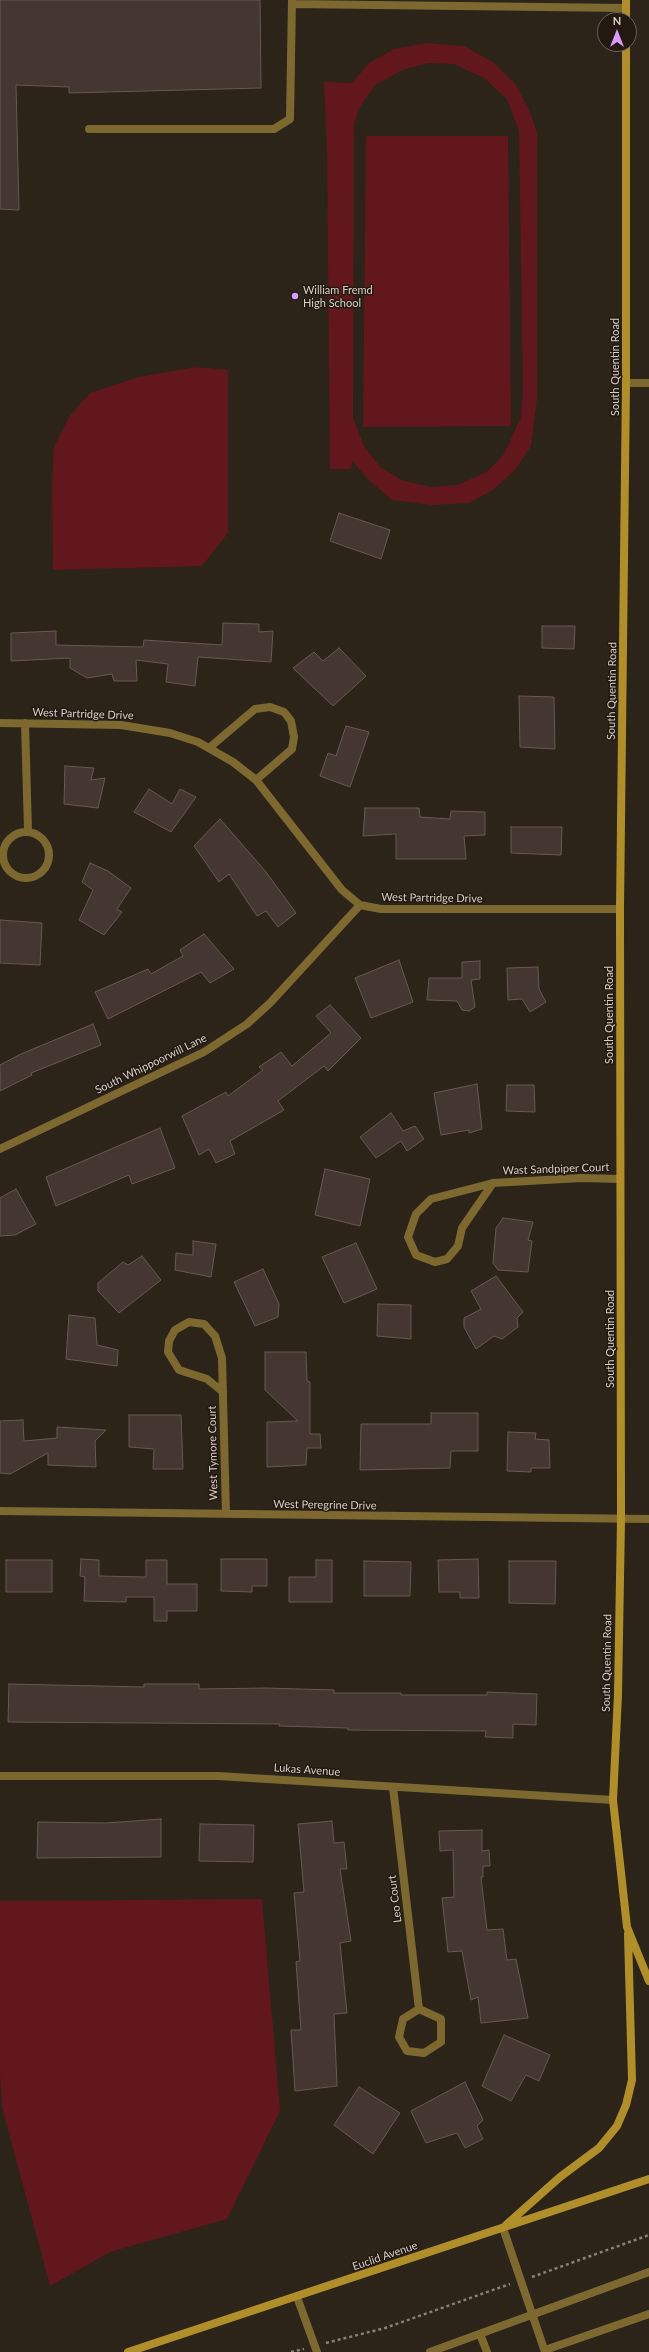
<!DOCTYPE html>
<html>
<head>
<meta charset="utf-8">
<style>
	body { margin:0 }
	#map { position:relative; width:649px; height:2352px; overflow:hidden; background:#2c2319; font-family:Lato,sans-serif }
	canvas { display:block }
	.north { position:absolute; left:597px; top:12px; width:40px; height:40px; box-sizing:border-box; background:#231910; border:1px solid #6b635b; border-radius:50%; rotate:0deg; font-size:11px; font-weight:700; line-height:16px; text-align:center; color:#d8d1cb }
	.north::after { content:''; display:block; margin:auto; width:14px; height:18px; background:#d89bf8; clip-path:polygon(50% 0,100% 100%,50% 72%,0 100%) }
</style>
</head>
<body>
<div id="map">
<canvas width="649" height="2352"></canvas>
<div class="north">N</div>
</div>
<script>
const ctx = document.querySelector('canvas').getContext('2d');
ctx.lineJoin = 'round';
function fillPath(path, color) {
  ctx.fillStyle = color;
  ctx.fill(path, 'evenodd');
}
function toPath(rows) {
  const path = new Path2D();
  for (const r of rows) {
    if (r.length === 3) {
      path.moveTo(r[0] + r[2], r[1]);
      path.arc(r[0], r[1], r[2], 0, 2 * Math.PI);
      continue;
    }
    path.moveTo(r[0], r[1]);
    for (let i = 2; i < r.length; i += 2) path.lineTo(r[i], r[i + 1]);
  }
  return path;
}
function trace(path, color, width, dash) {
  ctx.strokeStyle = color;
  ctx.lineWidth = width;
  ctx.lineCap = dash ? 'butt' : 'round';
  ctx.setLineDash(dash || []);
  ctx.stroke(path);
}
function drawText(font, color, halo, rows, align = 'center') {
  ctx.font = font + ' Lato,sans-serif';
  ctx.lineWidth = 3;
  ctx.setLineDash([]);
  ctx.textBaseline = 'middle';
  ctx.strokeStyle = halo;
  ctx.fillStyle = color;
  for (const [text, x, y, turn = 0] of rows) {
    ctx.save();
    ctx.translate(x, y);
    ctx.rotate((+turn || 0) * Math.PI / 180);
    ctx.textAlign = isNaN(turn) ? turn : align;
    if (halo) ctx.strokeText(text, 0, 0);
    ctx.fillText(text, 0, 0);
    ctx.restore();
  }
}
const green = toPath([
	[426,43,464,46,493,62,516,85,530,112,537,133,537,398,531,446,515,470,493,490,469,503,433,505,392,500,370,481,352,461,351,469,330,469,327,147,324,82,352,83,369,63,394,49],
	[428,63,454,64,484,78,507,99,519,131,523,390,521,417,504,454,488,471,458,485,431,487,402,480,380,467,364,446,353,417,354,124,359,108,375,85,403,70],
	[366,136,508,136,511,426,363,427],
	[196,367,228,370,228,533,202,566,53,570,52,482,54,447,69,417,90,393,139,377],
	[262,1899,280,2111,227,2219,110,2252,50,2286,2,2107,0,2074,0,1901]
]);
const building = toPath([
	[0,0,260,0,261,88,69,93,69,87,16,85,19,210,0,209,0,0],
	[339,513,390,530,381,559,330,541,339,513],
	[223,623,259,624,259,632,273,631,271,662,198,657,195,686,166,682,168,664,136,660,137,681,114,681,112,674,87,678,70,668,70,658,11,661,11,633,56,631,56,645,143,647,144,640,222,645,223,623],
	[542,626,575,626,574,649,542,648,542,626],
	[339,648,366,676,333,706,293,668,314,652,323,661,339,648],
	[519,696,554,697,555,749,520,747,519,696],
	[346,726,369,732,350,787,320,776,328,753,336,756,346,726],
	[65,766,94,768,91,780,105,778,98,808,64,804,65,766],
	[149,789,172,804,180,789,196,797,171,832,134,812,149,789],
	[365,808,419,808,420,817,450,819,451,811,485,812,485,835,464,836,466,859,396,859,396,834,363,836,365,808],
	[220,819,266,872,296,913,278,927,266,911,257,916,229,874,219,882,194,846,220,819],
	[511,827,562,827,561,855,511,853,511,827],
	[90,863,108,871,131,888,117,909,122,912,104,935,79,920,93,890,82,882,90,863],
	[0,920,42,923,40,965,0,963,0,920],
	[204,934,234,969,210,983,201,972,108,1019,95,992,148,969,151,974,183,956,180,950,204,934],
	[399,960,413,1002,371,1018,355,978,399,960],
	[480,961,480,979,471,980,475,1007,469,1011,462,1010,457,1001,427,1000,429,978,462,978,462,962,480,961],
	[538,967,539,989,546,1002,530,1012,522,999,508,1000,507,968,538,967],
	[330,1005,361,1038,328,1071,324,1066,278,1101,284,1110,230,1141,235,1154,216,1163,209,1149,199,1155,182,1116,226,1092,228,1096,263,1070,259,1067,281,1052,292,1066,331,1033,316,1016,330,1005],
	[93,1024,101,1045,31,1073,32,1075,0,1091,0,1065,21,1054,93,1024],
	[477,1084,482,1129,469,1133,469,1130,441,1135,434,1093,477,1084],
	[507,1085,534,1085,535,1112,506,1111,507,1085],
	[391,1113,403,1131,415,1126,424,1139,407,1151,401,1141,376,1158,360,1137,391,1113],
	[160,1128,175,1168,132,1184,129,1175,56,1206,46,1177,160,1128],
	[325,1169,370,1179,360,1226,315,1215,325,1169],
	[16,1189,36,1224,15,1235,0,1236,0,1198,16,1189],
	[503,1218,533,1222,528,1240,532,1241,528,1272,498,1270,493,1263,496,1228,503,1218],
	[193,1241,216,1244,211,1277,175,1270,176,1253,193,1255,193,1241],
	[356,1243,377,1289,344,1303,322,1257,356,1243],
	[142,1256,161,1280,119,1313,98,1291,98,1283,123,1262,128,1265,142,1256],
	[263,1269,279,1304,278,1317,255,1326,234,1282,263,1269],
	[496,1276,523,1312,517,1318,518,1327,502,1339,494,1336,476,1349,464,1327,464,1318,481,1309,471,1291,496,1276],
	[378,1304,411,1305,411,1339,377,1336,378,1304],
	[69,1315,95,1318,97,1345,118,1350,117,1366,66,1359,69,1315],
	[265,1352,306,1352,307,1381,310,1382,310,1434,320,1434,321,1448,307,1448,306,1465,267,1467,267,1422,298,1421,265,1390,265,1352],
	[431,1413,478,1413,478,1451,451,1451,450,1468,360,1470,361,1424,431,1424,431,1413],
	[129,1415,181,1415,183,1469,153,1469,154,1449,129,1447,129,1415],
	[23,1420,24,1441,57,1438,57,1427,106,1430,95,1441,96,1467,48,1465,48,1453,10,1474,0,1473,0,1421,23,1420],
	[508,1432,536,1433,535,1439,549,1440,550,1468,531,1468,531,1472,507,1471,508,1432],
	[81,1559,99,1560,99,1576,146,1577,146,1560,167,1560,167,1584,197,1584,197,1611,167,1611,167,1621,154,1621,154,1597,126,1597,126,1602,84,1601,85,1577,80,1576,81,1559],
	[221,1559,267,1559,267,1586,252,1586,252,1592,221,1591,221,1559],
	[478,1559,479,1598,460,1598,460,1592,439,1592,438,1560,478,1559],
	[6,1560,52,1560,52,1592,6,1592,6,1560],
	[316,1560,332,1560,332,1602,289,1602,289,1577,316,1577,316,1560],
	[364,1561,411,1562,410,1596,364,1596,364,1561],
	[509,1561,556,1561,555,1604,509,1603,509,1561],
	[9,1684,144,1687,144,1684,199,1684,199,1689,266,1688,334,1690,334,1693,401,1693,401,1695,487,1695,487,1692,537,1694,536,1725,513,1724,513,1738,485,1737,486,1731,348,1730,348,1728,279,1726,280,1724,8,1722,9,1684],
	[161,1819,161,1857,37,1858,38,1822,106,1823,161,1819],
	[332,1821,334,1843,344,1842,347,1869,340,1869,351,1941,340,1943,347,2013,334,2014,337,2086,295,2091,291,2030,301,2030,296,1962,300,1961,294,1893,304,1892,298,1824,332,1821],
	[200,1824,254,1825,253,1862,199,1861,200,1824],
	[482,1830,482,1851,489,1850,490,1866,483,1866,483,1877,481,1877,487,1930,503,1929,507,1960,516,1959,528,2018,481,2023,478,1997,471,2000,462,1951,448,1952,442,1898,454,1897,453,1850,440,1851,439,1831,482,1830],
	[504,2035,550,2055,539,2081,526,2075,511,2101,482,2086,504,2035],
	[465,2082,483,2120,477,2126,483,2139,465,2148,457,2133,426,2143,411,2111,465,2082],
	[359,2087,400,2113,373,2154,334,2125,359,2087]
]);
const path = toPath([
	[532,2277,649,2235],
	[326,2343,385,2328,510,2284],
	[291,2352,304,2349]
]);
const lane = toPath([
	[292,4,626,8],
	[89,129,274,129,290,119,292,0],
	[503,2228,545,2352],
	[297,2297,317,2352],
	[480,2334,487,2352],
	[545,2350,649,2314],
	[430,2352,649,2272]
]);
const street = toPath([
	[626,383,649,383],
	[0,723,121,725,170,733,198,742,233,762,256,780,342,890,360,905,381,909,620,909],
	[25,723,28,831],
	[209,748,255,709,270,707,284,712,291,721,294,737,292,749,256,780],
	[26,855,23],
	[0,1149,204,1052,247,1024,270,1003,360,905],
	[493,1183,462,1228,458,1246,447,1259,435,1262,416,1255,408,1237,416,1214,431,1199,493,1183,581,1178,620,1179],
	[223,1392,207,1379,179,1370,168,1352,169,1341,175,1330,189,1322,204,1324,215,1336,222,1358,226,1514],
	[0,1511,649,1519],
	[0,1776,218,1776,613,1800],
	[393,1787,419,2009,403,2019,399,2037,407,2051,424,2053,441,2042,441,2019,419,2009]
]);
const secondary = toPath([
	[626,20,626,0],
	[626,44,626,383,620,909,621,1520,618,1695,613,1800,627,1927,649,1981],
	[506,2225,560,2177,599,2148,617,2126,626,2105,632,2080,628,1934],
	[128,2352,649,2179]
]);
const markers = [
	[295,296,4,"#d89bf8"]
];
const poiNames = [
	["William Fremd",303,290],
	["High School",303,303]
];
const streetNames = [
	["South Quentin Road",615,367,-90],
	["South Quentin Road",612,691,-89],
	["West Partridge Drive",83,714,2],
	["West Partridge Drive",432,898,1],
	["South Quentin Road",609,1015,-90],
	["South Whippoorwill Lane",151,1064,-26],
	["Wast Sandpiper Court",556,1169,-2],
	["South Quentin Road",610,1339,-90],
	["West Tymore Court",213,1453,-91],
	["West Peregrine Drive",325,1505,1],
	["South Quentin Road",607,1663,-89],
	["Lukas Avenue",307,1770,4],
	["Leo Court",395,1899,-97],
	["Euclid Avenue",385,2256,-19]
];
fillPath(green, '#62171d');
fillPath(building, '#443630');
trace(building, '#685952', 1);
trace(path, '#898179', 2.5, [3, 3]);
trace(lane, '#7d6930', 8);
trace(street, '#7d6930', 8);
trace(secondary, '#b08f2b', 8);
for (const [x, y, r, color] of markers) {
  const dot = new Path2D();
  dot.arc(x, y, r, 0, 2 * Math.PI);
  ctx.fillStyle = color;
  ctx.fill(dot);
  trace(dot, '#231910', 1.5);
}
drawText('11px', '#d8d1cb', '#231910', poiNames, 'left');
drawText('11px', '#d8d1cb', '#231910', streetNames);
</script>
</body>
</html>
